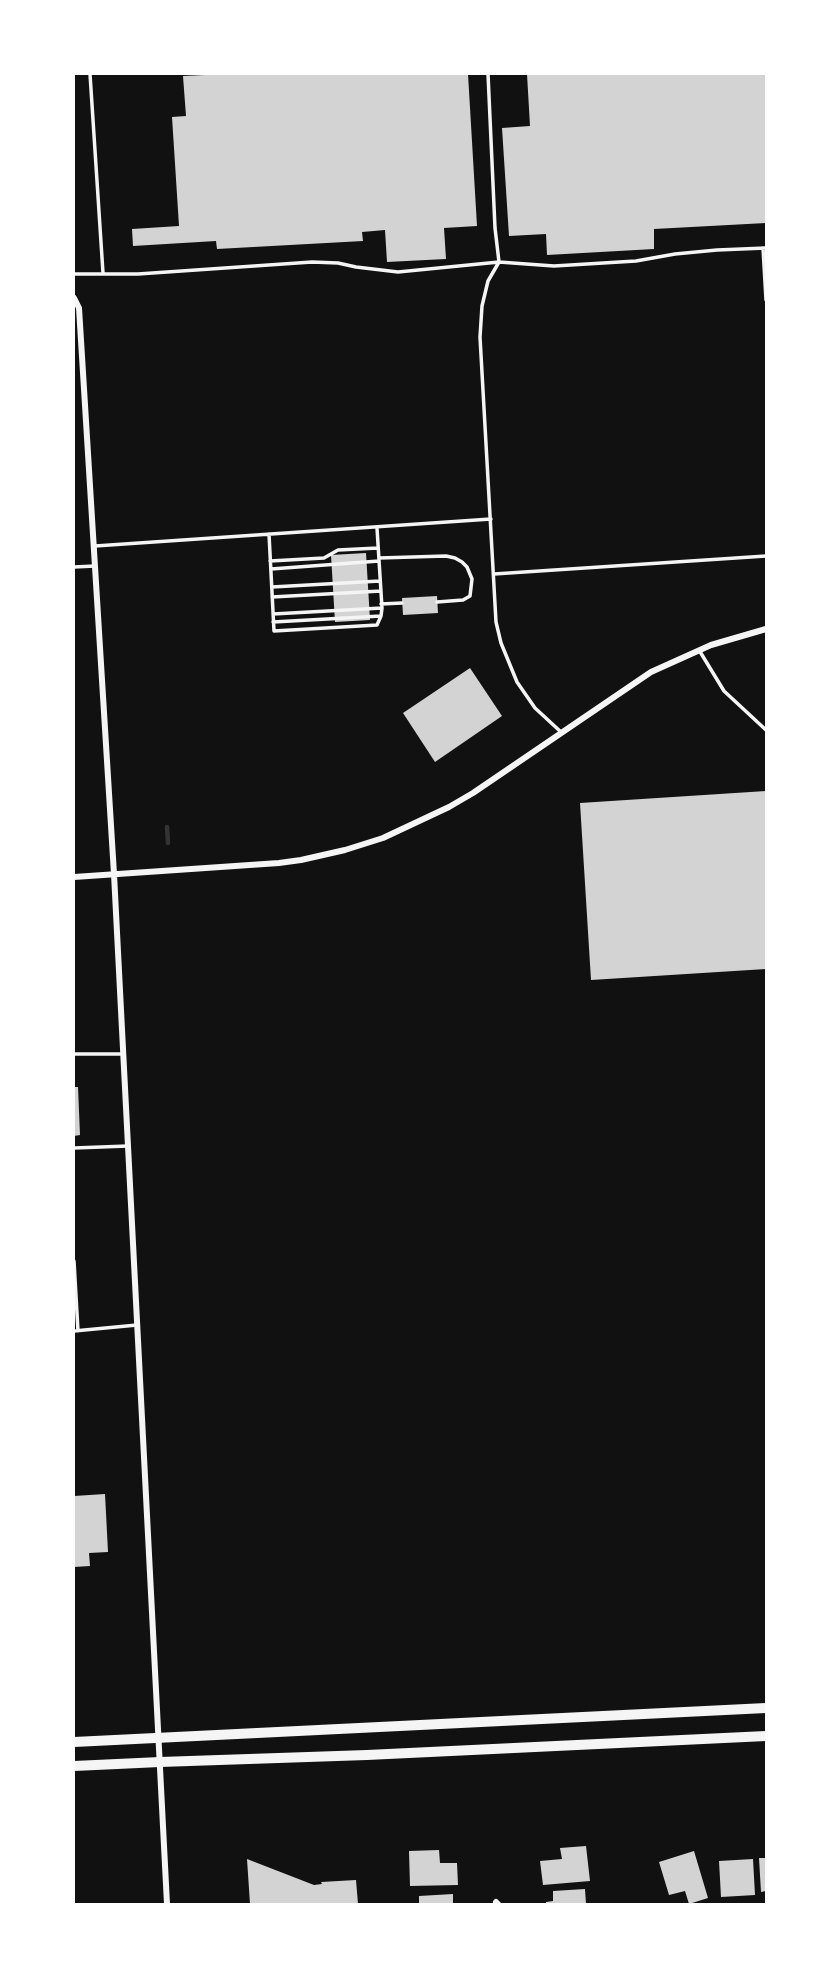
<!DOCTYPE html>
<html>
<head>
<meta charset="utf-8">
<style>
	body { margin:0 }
	#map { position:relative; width:840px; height:1978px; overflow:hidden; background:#111; font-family:Manrope,sans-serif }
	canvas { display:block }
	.frame { position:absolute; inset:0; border:75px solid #fff; pointer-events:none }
</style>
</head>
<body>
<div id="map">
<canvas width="840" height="1978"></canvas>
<div class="frame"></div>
</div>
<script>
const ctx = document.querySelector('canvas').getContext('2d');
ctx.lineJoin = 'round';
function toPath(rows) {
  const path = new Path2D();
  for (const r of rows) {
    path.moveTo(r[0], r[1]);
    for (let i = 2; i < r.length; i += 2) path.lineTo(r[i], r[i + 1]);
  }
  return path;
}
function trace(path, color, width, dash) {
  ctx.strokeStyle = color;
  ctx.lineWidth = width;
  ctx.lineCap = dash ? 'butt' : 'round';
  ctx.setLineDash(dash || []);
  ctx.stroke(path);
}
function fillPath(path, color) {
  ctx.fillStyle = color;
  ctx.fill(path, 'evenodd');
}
const stream = toPath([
	[167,827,168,843]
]);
const building = toPath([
	[226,74,468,74,477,226,444,228,446,259,387,262,385,230,362,232,363,241,217,249,216,241,133,246,132,229,179,226,172,117,186,116,183,76],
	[527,74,766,74,766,223,654,229,654,249,547,255,546,234,509,236,502,128,530,126],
	[366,553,370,620,335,622,331,555],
	[437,596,438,613,403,615,402,598],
	[470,668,502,716,435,762,403,713],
	[766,791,766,969,591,980,580,803],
	[74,1087,78,1087,80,1135,74,1136],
	[105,1494,108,1552,89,1553,90,1566,74,1567,74,1496],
	[586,1846,590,1881,543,1885,540,1861,562,1859,560,1848],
	[439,1850,440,1863,457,1863,458,1885,410,1886,409,1851],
	[694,1851,708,1898,689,1904,685,1891,669,1895,659,1862],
	[759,1858,766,1858,766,1891,761,1892],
	[247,1859,314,1885,322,1884,321,1882,356,1880,358,1904,250,1904],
	[753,1859,755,1895,721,1897,719,1861],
	[585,1889,586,1904,546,1904,546,1902,553,1901,553,1891],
	[453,1894,453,1904,419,1904,419,1896]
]);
const service = toPath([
	[90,74,103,273],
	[488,74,495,228,499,262,488,281,482,306,480,337,496,622,501,643,517,682,535,708,561,732],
	[763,248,766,300],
	[74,274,138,274,312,262,338,263,356,267,398,272,499,262,554,266,636,261,675,254,717,250,766,248],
	[269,534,274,631,377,625,381,616,382,608,377,528],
	[95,546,491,519],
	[379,558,446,556,455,558,462,562,467,567,472,579,470,596,463,600,437,602],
	[270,561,324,558,338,550,378,548],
	[74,567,95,566],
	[271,569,379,561],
	[494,574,766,556],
	[272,587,380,581],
	[272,597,381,591],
	[381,604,402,603],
	[273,614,382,608],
	[273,622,381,616],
	[699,650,724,691,766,730],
	[74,1054,123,1054],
	[74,1148,128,1146],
	[74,1261,78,1331],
	[74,1331,137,1325]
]);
const minor = toPath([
	[74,298,79,308,114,874,167,1904],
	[74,877,279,863,301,860,345,850,383,838,449,807,473,793,651,672,711,645,766,629],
	[496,1902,498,1904]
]);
const secondary = toPath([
	[74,1742,766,1708],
	[74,1766,160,1762,367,1755,766,1736]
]);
trace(stream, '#333', 4.5);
fillPath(building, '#d3d3d3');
trace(service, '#f5f5f5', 3.5);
trace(minor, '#f5f5f5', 6);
trace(secondary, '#f5f5f5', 10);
</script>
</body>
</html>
